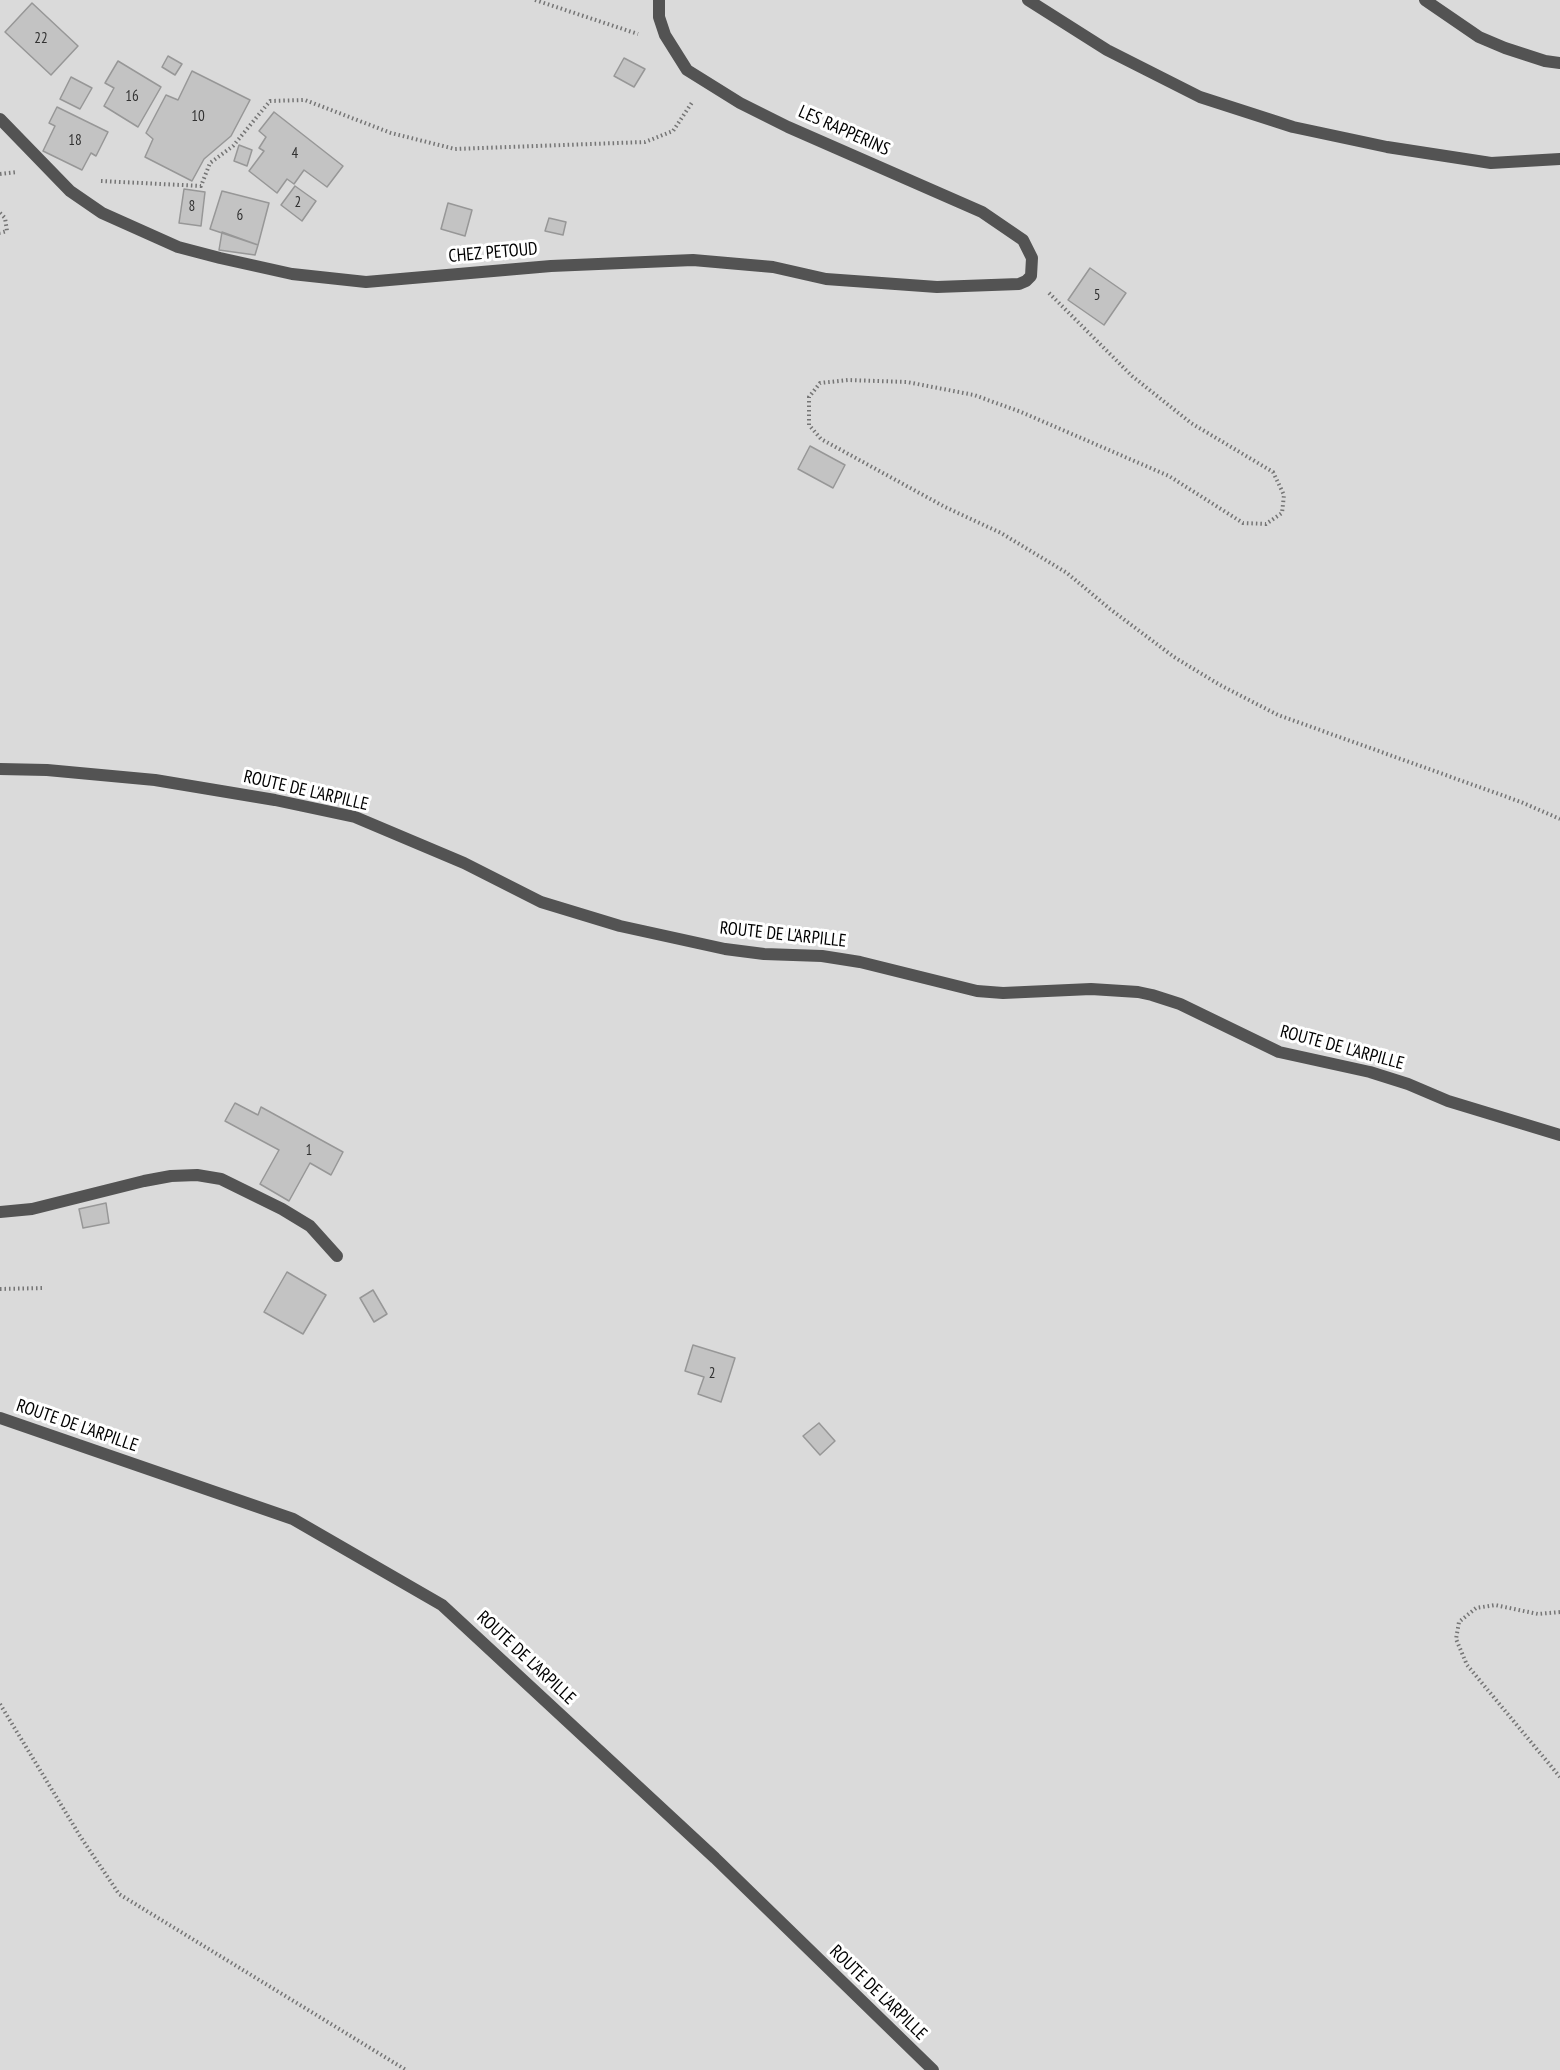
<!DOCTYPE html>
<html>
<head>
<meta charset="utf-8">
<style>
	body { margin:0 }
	canvas { display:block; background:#fff }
</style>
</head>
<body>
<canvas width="1560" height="2070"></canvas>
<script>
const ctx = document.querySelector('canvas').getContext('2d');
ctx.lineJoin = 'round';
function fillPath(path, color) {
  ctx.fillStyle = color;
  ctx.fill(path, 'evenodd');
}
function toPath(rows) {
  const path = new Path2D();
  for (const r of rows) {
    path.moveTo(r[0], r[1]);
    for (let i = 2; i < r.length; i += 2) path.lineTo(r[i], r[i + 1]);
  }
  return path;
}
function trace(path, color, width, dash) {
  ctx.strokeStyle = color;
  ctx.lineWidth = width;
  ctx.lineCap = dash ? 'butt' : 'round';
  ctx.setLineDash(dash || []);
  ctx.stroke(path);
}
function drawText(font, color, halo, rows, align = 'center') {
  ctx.font = font + ' "PT Sans Narrow",sans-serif';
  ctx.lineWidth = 6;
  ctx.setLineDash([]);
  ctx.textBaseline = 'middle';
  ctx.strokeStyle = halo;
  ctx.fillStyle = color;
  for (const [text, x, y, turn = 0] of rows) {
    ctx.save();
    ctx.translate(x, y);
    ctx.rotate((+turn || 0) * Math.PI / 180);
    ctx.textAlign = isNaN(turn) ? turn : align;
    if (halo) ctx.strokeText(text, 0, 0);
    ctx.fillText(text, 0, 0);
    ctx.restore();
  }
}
const green = toPath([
	[0,0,1560,0,1560,2070,0,2070]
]);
const building = toPath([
	[32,3,78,46,51,75,5,32,32,3],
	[168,56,182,64,175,75,162,67,168,56],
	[624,58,645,69,634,87,614,76,624,58],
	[118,61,161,87,138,127,104,106,114,88,105,83,118,61],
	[192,71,250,100,231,136,204,159,192,181,145,157,153,139,146,133,166,95,178,100,192,71],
	[71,77,92,88,80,109,60,99,71,77],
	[57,107,108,132,96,156,91,153,82,170,43,151,55,126,49,123,57,107],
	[274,112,343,166,327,187,304,170,294,184,287,179,277,193,249,171,264,151,259,148,266,137,259,131,274,112],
	[239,145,252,150,247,166,234,161,239,145],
	[295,186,316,201,302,221,281,205,295,186],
	[184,189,205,192,201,226,179,223,184,189],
	[222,191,269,203,258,245,210,229,222,191],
	[448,203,472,210,465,236,441,229,448,203],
	[549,218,566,222,563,235,545,231,549,218],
	[222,232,258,245,255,255,219,250,222,232],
	[1090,268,1126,293,1104,325,1068,300,1090,268],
	[810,446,845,465,833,488,798,469,810,446],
	[235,1103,258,1115,261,1107,343,1152,331,1175,310,1163,289,1201,260,1184,279,1150,225,1121,235,1103],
	[106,1203,109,1223,83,1228,79,1209,106,1203],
	[287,1272,326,1295,303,1334,264,1312,287,1272],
	[373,1290,387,1314,374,1322,360,1298,373,1290],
	[693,1345,735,1358,721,1402,698,1394,704,1377,685,1371,693,1345],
	[819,1423,835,1441,820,1455,803,1436,819,1423]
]);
const path = toPath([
	[535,0,638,34],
	[0,174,17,172],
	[101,181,201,186,210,163,233,146,270,101,305,100,391,133,455,149,645,142,673,131,693,101],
	[0,213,5,218,7,231,0,233],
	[1049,293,1132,376,1191,423,1273,472,1284,495,1282,513,1266,524,1243,523,1169,476,1021,412,974,395,907,382,848,380,820,383,809,397,809,425,821,439,945,507,1001,533,1067,573,1110,609,1174,657,1220,685,1278,715,1521,802,1560,819],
	[0,1289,45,1288],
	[1560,1612,1538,1614,1495,1605,1476,1608,1459,1622,1456,1639,1467,1665,1560,1777],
	[0,1704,80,1836,119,1894,406,2070]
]);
const lane = toPath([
	[0,1212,32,1209,144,1181,171,1176,197,1175,221,1179,282,1209,310,1226,337,1256]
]);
const street = toPath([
	[1028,0,1107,50,1200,97,1293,127,1387,147,1491,163,1560,159],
	[1425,0,1479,37,1505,48,1545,61,1560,63],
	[0,119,70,191,102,213,178,247,220,258,292,274,366,282,551,266,693,260,773,267,826,279,937,287,1019,284,1026,281,1031,276,1032,258,1023,240,982,212,788,127,740,103,687,70,665,35,659,17,659,0],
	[0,769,47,770,155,780,275,800,355,817,464,863,541,902,620,926,725,949,764,954,822,956,860,962,977,991,1003,993,1091,989,1138,992,1152,995,1180,1004,1279,1052,1370,1072,1408,1084,1448,1101,1560,1135],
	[0,1418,293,1519,442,1605,715,1858,933,2070]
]);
const numberNames = [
	["22",41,39],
	["16",132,97],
	["10",198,117],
	["18",75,141],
	["4",295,154],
	["2",298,203],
	["8",192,207],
	["6",240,216],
	["5",1097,296],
	["1",309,1151],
	["2",712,1374]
];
const streetNames = [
	["LES RAPPERINS",844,131,24],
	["CHEZ PETOUD",493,253,-5],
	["ROUTE DE L'ARPILLE",306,791,13],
	["ROUTE DE L'ARPILLE",783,935,6],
	["ROUTE DE L'ARPILLE",1342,1048,15],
	["ROUTE DE L'ARPILLE",77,1426,19],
	["ROUTE DE L'ARPILLE",526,1658,43],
	["ROUTE DE L'ARPILLE",878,1993,44]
];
fillPath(green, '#dadada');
fillPath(building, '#c3c3c3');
trace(building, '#979797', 1.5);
trace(path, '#757575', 4, [1.5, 3]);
trace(lane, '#535353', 12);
trace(street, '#535353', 12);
drawText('15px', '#313131', null, numberNames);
drawText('18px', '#000', '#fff', streetNames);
</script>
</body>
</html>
